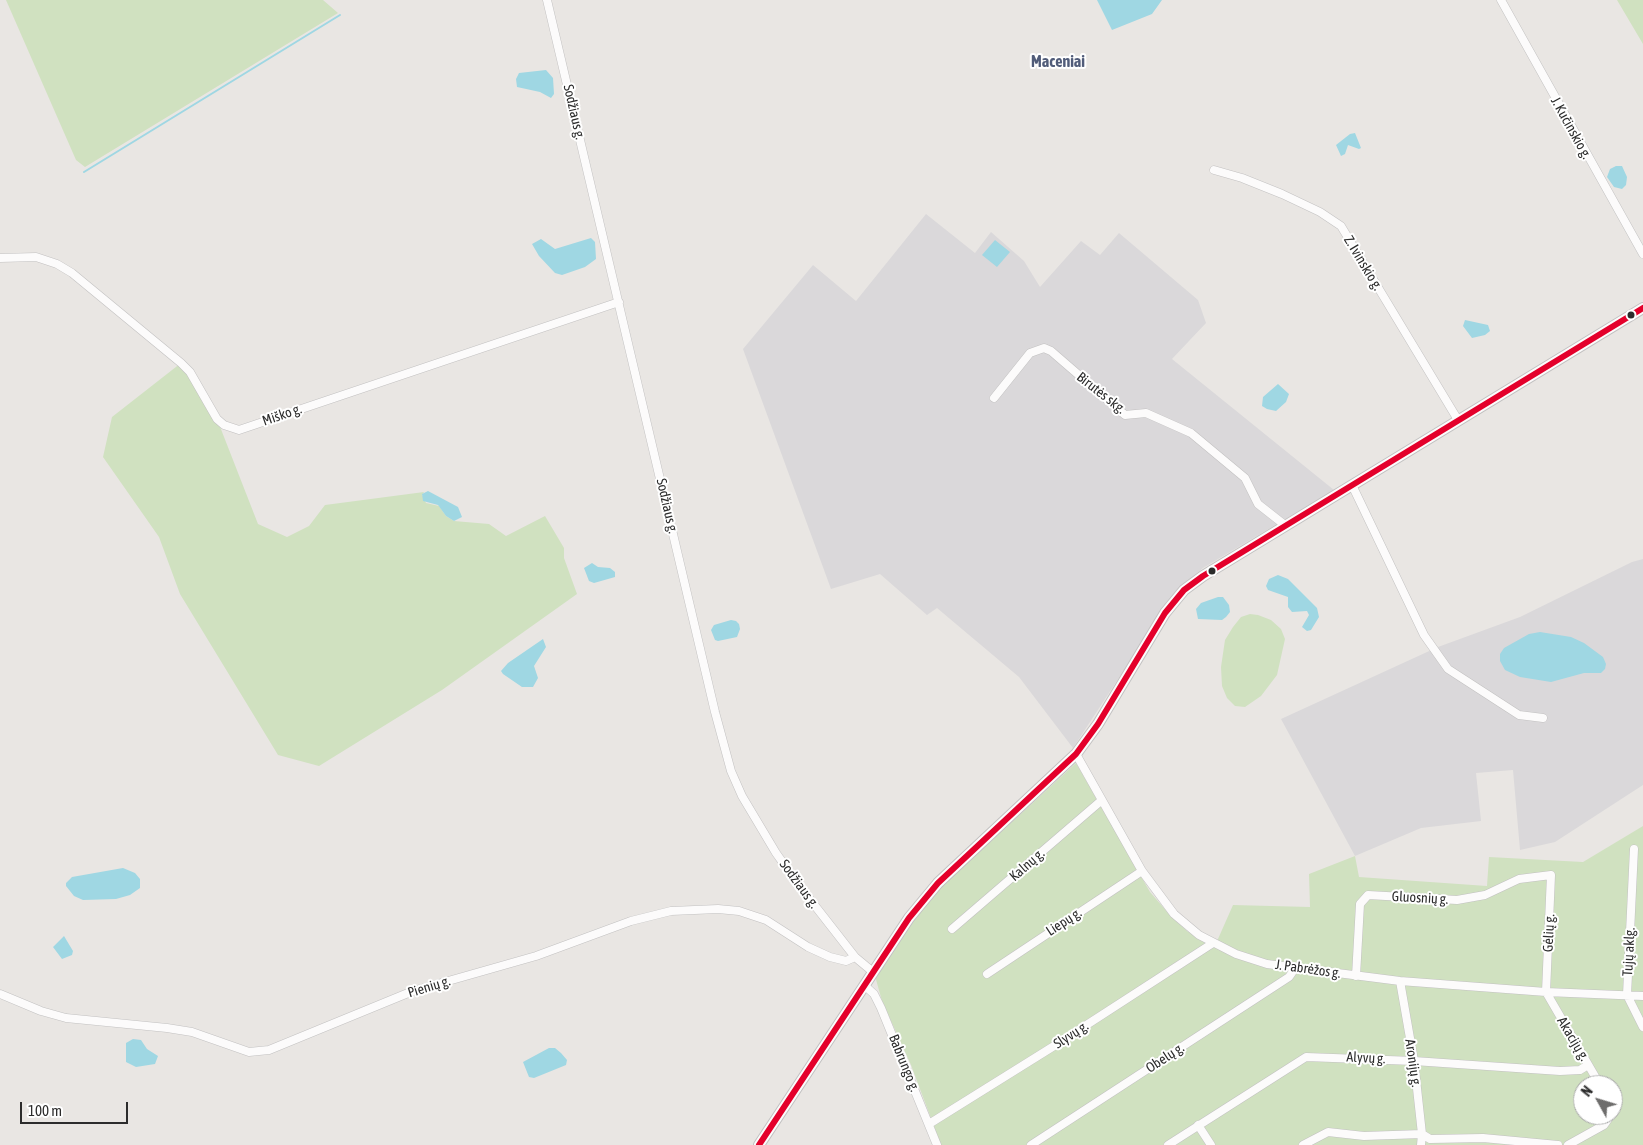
<!DOCTYPE html>
<html>
<head>
<meta charset="utf-8">
<style>
	body { margin:0 }
	#map { position:relative; width:1643px; height:1145px; overflow:hidden; background:#e9e6e3; font-family:"Asap Condensed",sans-serif }
	canvas { display:block }
	.north { position:absolute; left:1573px; top:1075px; width:50px; height:50px; box-sizing:border-box; background:#fff; border:1px solid #ababab; border-radius:50%; rotate:309deg; font-size:14px; font-weight:700; line-height:20px; text-align:center; color:#2c2c2c }
	.north::after { content:''; display:block; margin:auto; width:18px; height:22px; background:#6e6d6c; clip-path:polygon(50% 0,100% 100%,50% 72%,0 100%) }
	.scale { position:absolute; left:20px; top:1102px; width:108px; height:22px; box-sizing:border-box; border:2px solid #2c2c2c; border-top:0; padding-left:6px; font-size:15px; line-height:18px; white-space:nowrap; color:#2c2c2c; -webkit-text-stroke:4px #fff; paint-order:stroke }
</style>
</head>
<body>
<div id="map">
<canvas width="1643" height="1145"></canvas>
<div class="north">N</div>
<div class="scale">100 m</div>
</div>
<script>
const ctx = document.querySelector('canvas').getContext('2d');
ctx.lineJoin = 'round';
function fillPath(path, color) {
  ctx.fillStyle = color;
  ctx.fill(path, 'evenodd');
}
function toPath(rows) {
  const path = new Path2D();
  for (const r of rows) {
    path.moveTo(r[0], r[1]);
    for (let i = 2; i < r.length; i += 2) path.lineTo(r[i], r[i + 1]);
  }
  return path;
}
function trace(path, color, width, dash) {
  ctx.strokeStyle = color;
  ctx.lineWidth = width;
  ctx.lineCap = dash ? 'butt' : 'round';
  ctx.setLineDash(dash || []);
  ctx.stroke(path);
}
function drawText(font, color, halo, rows, align = 'center') {
  ctx.font = font + ' "Asap Condensed",sans-serif';
  ctx.lineWidth = 4;
  ctx.setLineDash([]);
  ctx.textBaseline = 'middle';
  ctx.strokeStyle = halo;
  ctx.fillStyle = color;
  for (const [text, x, y, turn = 0] of rows) {
    ctx.save();
    ctx.translate(x, y);
    ctx.rotate((+turn || 0) * Math.PI / 180);
    ctx.textAlign = isNaN(turn) ? turn : align;
    if (halo) ctx.strokeText(text, 0, 0);
    ctx.fillText(text, 0, 0);
    ctx.restore();
  }
}
const industrial = toPath([
	[926,214,975,253,991,232,1024,261,1040,287,1081,241,1100,255,1119,233,1198,300,1206,323,1172,359,1334,490,1203,568,1175,592,1073,748,1019,677,937,608,927,615,880,574,831,589,743,349,813,265,856,301],
	[1643,559,1643,785,1555,842,1520,850,1513,770,1476,773,1481,821,1421,828,1355,856,1281,719,1438,647,1520,617,1632,562]
]);
const green = toPath([
	[6,0,323,0,338,13,85,167,76,160],
	[1617,0,1643,0,1643,44],
	[181,363,217,419,258,524,287,537,309,526,325,505,424,492,422,495,426,503,439,506,446,516,454,521,489,524,506,536,545,516,564,548,564,558,577,594,442,690,319,766,278,755,180,594,159,537,103,457,112,417],
	[1250,614,1258,615,1271,620,1281,629,1285,639,1277,675,1261,696,1245,707,1235,706,1227,698,1222,686,1221,667,1225,640,1233,627,1241,617],
	[1076,763,1150,892,1169,914,1187,931,1214,948,1233,905,1310,907,1309,874,1355,856,1359,877,1487,886,1489,857,1583,862,1643,826,1643,1145,941,1145,911,1065,882,1001,875,976,908,926,937,891],
	[1583,1085,1613,1085,1613,1115,1583,1115]
]);
const water = toPath([
	[1097,0,1162,0,1152,14,1112,30],
	[546,70,553,78,554,94,551,98,540,92,517,87,516,79,519,73],
	[1355,133,1361,148,1359,149,1348,145,1345,154,1341,156,1336,145,1350,134],
	[1616,166,1622,166,1627,177,1626,185,1622,189,1614,187,1607,177,1610,169],
	[591,238,595,242,596,259,585,267,562,275,555,273,539,256,532,244,541,239,555,249],
	[995,240,1010,252,997,267,982,255],
	[1465,320,1488,325,1490,331,1485,335,1472,338,1463,326],
	[1278,384,1289,394,1286,402,1276,411,1267,409,1262,406,1263,397],
	[428,491,458,507,462,517,454,521,446,516,438,505,423,501,422,494],
	[592,563,598,567,610,568,615,572,615,577,594,583,589,581,584,568],
	[1278,575,1288,579,1317,608,1319,617,1311,630,1307,631,1302,627,1309,615,1307,611,1292,612,1288,607,1288,597,1268,590,1266,586,1269,579],
	[1218,597,1223,597,1229,605,1230,612,1226,617,1222,620,1198,619,1196,609,1201,603],
	[731,620,736,621,739,624,740,629,737,637,718,641,715,640,711,630,714,625],
	[1540,632,1571,637,1584,643,1603,657,1606,664,1605,669,1601,673,1584,673,1551,682,1520,677,1505,670,1500,661,1500,654,1504,648,1529,634],
	[543,639,546,647,534,666,538,678,533,687,522,687,503,674,501,671,508,663],
	[123,868,135,873,140,879,140,888,130,895,116,899,83,900,74,896,66,886,66,883,72,877],
	[64,936,73,951,72,955,62,959,53,947],
	[133,1039,141,1040,147,1049,158,1056,155,1064,136,1067,126,1062,126,1043],
	[549,1048,555,1048,561,1053,567,1060,566,1065,534,1078,529,1077,523,1062]
]);
const stream = toPath([
	[84,172,340,15]
]);
const street = toPath([
	[547,0,715,712,731,771,742,796,776,853,798,884,855,957,873,972],
	[1501,0,1643,254],
	[1214,170,1242,178,1282,194,1320,212,1341,226,1458,420],
	[0,258,36,257,57,264,72,273,181,363,190,372,217,419,224,425,239,430,619,302],
	[994,398,1030,353,1044,348,1051,351,1125,415,1146,413,1191,433,1245,478,1258,504,1286,526],
	[1352,485,1424,635,1448,669,1519,715,1543,718],
	[1076,754,1142,871,1174,914,1199,935,1236,954,1267,964,1400,981,1546,992,1643,996],
	[1634,849,1627,995,1643,1027],
	[952,929,1102,800],
	[987,974,1142,871],
	[1356,976,1360,904,1368,895,1457,900,1485,895,1519,879,1551,875,1546,992,1600,1085],
	[1400,981,1414,1061,1422,1134,1421,1145],
	[864,985,874,994,881,1008,937,1145],
	[0,994,41,1011,66,1018,167,1028,192,1032,249,1052,269,1050,413,991,536,956,631,921,671,911,718,909,739,911,766,920,808,947,830,957,846,961,855,957],
	[929,1124,1054,1046,1213,943],
	[1198,1125,1211,1145],
	[1031,1145,1289,977,1296,967],
	[1168,1145,1306,1057,1414,1061,1560,1071,1580,1070,1588,1065],
	[1303,1145,1328,1132,1364,1136,1422,1134,1430,1139,1483,1138,1558,1145],
	[1568,1145,1604,1125,1611,1115]
]);
const secondary = toPath([
	[759,1145,909,918,938,883,1076,754,1098,724,1165,613,1184,590,1203,576,1643,308]
]);
const bus1 = toPath([
	[759,1145,909,918,938,883,1076,754,1098,724,1165,613,1184,590,1203,576,1643,308]
]);
const markers = [
	[1631,315,4.5,"#2c2c2c"],
	[1212,571,4.5,"#2c2c2c"]
];
const streetNames = [
	["Sodžiaus g.",574,112,77],
	["J. Kučinskio g.",1571,128,61],
	["Z. Ivinskio g.",1363,263,59],
	["Birutės skg.",1101,393,38],
	["Miško g.",282,415,-19],
	["Sodžiaus g.",667,506,77],
	["Kalnų g.",1027,865,-41],
	["Sodžiaus g.",799,884,54],
	["Gluosnių g.",1420,898,3],
	["Liepų g.",1064,922,-33],
	["Gėlių g.",1549,933,-87],
	["Tujų aklg.",1629,952,-87],
	["J. Pabrėžos g.",1308,969,8],
	["Pienių g.",429,987,-17],
	["Slyvų g.",1071,1035,-33],
	["Akacijų g.",1573,1039,59],
	["Obelų g.",1165,1058,-33],
	["Alyvų g.",1366,1058,3],
	["Babrungo g.",904,1063,68],
	["Aronijų g.",1413,1063,82]
];
const quarterNames = [
	["Maceniai",1058,62]
];
fillPath(industrial, '#dad8da');
fillPath(green, '#d0e1c0');
fillPath(water, '#9fd7e3');
trace(stream, '#9fd7e3', 2);
trace(street, '#c2c1c1', 9);
trace(secondary, '#c2c1c1', 12);
trace(street, '#fcfbfb', 8);
trace(secondary, '#fcfbfb', 10);
trace(bus1, '#e4002b', 6);
for (const [x, y, r, color] of markers) {
  const dot = new Path2D();
  dot.arc(x, y, r, 0, 2 * Math.PI);
  ctx.fillStyle = color;
  ctx.fill(dot);
  trace(dot, '#fff', 2);
}
drawText('14px', '#2c2c2c', '#fff', streetNames);
drawText('bold 16px', '#515c79', '#fff', quarterNames);
</script>
</body>
</html>
